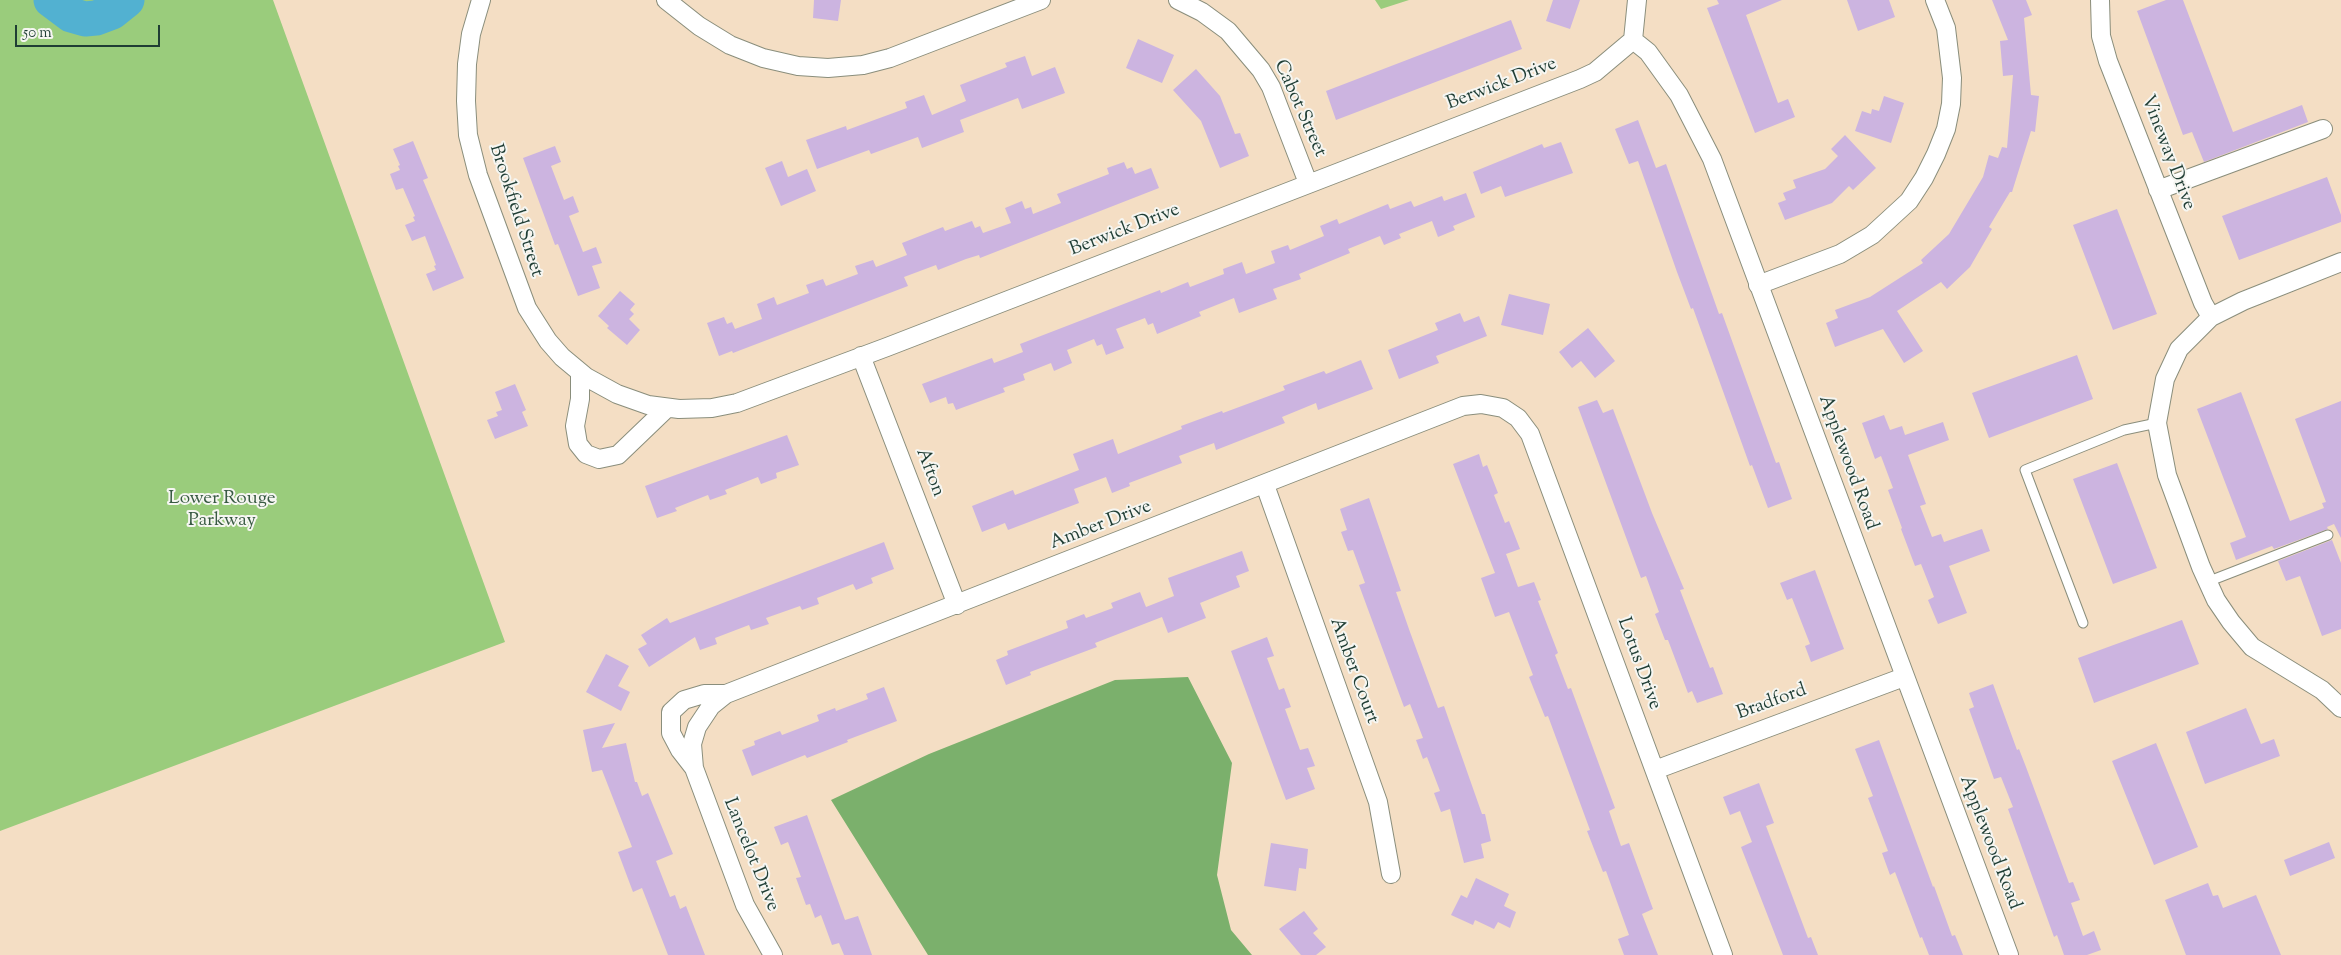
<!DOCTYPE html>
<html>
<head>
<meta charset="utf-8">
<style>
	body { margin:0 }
	#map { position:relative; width:2341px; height:955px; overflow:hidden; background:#f4dec4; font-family:"Sorts Mill Goudy",serif }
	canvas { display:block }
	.scale { position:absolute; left:15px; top:25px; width:145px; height:22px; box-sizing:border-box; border:2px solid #1f3d34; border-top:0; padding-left:6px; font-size:15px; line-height:18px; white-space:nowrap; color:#1f3d34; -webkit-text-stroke:4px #f6f6f2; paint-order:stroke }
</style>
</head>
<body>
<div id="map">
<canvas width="2341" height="955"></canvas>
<div class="scale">50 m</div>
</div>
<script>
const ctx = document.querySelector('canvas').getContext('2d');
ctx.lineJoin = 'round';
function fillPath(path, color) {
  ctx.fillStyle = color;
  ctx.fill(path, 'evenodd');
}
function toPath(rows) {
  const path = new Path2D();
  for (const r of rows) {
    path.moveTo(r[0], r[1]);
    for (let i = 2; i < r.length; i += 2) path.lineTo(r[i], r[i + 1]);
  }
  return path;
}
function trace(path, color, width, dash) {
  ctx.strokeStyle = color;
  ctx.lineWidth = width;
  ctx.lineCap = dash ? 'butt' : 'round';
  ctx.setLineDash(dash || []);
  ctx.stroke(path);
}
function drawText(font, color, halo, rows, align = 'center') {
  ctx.font = font + ' "Sorts Mill Goudy",serif';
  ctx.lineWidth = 4;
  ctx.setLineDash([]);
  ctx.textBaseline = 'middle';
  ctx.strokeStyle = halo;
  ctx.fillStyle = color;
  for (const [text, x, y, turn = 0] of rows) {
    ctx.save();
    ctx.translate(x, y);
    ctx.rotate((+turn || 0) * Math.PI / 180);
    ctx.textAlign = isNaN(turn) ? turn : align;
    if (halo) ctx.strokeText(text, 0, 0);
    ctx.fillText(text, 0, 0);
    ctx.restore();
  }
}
const green = toPath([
	[0,0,273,0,505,642,0,831],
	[1375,0,1409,0,1381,9]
]);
const forest = toPath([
	[1188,677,1232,763,1217,875,1231,930,1252,955,928,955,831,800,929,754,1115,680]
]);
const river = toPath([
	[51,0,71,15,85,19,96,18,112,12,127,0]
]);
const building = toPath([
	[814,0,841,0,838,21,813,18],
	[1553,0,1580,0,1570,29,1546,21],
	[1717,0,1782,0,1746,15,1778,103,1788,99,1795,117,1755,133,1707,8,1719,4],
	[1847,0,1889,0,1895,17,1858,31],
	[1992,0,2026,0,2032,15,2024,18,2031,95,2039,96,2035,132,2031,131,2012,192,2010,192,1989,227,1992,229,1970,267,1947,289,1941,282,1897,311,1923,351,1904,363,1883,329,1835,347,1826,323,1838,318,1835,310,1870,297,1923,263,1921,260,1949,234,1983,177,1989,155,1998,158,2002,147,2007,148,2013,75,2003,76,2000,41,2008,40],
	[2166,0,2183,0,2233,132,2302,105,2308,122,2204,162,2192,132,2183,135,2137,11],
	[1511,20,1522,49,1336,120,1326,91],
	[1138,39,1174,55,1162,83,1126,68],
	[1025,56,1032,76,1055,67,1065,93,1022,109,1018,98,960,120,964,132,922,148,918,137,871,154,869,150,817,169,806,140,846,126,847,130,907,108,905,102,924,95,932,115,966,101,960,85,1007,67,1005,63],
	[1196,69,1220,96,1235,134,1240,133,1249,156,1220,168,1201,121,1173,90],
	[1884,96,1904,103,1891,143,1855,131,1862,111,1871,114,1872,109,1879,111],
	[1638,120,1656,168,1666,164,1719,314,1722,313,1776,463,1779,462,1792,499,1768,508,1752,465,1750,466,1693,308,1691,309,1677,272,1638,161,1629,164,1615,129],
	[1845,135,1876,168,1853,190,1849,186,1832,203,1785,220,1778,203,1786,200,1783,193,1796,188,1793,180,1825,169,1838,156,1831,149],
	[413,141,428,178,423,180,464,278,433,291,426,274,436,270,434,266,436,265,425,236,412,241,405,225,415,221,413,217,415,216,403,188,396,190,390,174,400,170,398,166,400,165,393,149],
	[1561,142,1573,173,1505,197,1501,186,1481,194,1473,172,1542,144,1544,148],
	[555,146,561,162,551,166,564,200,573,196,579,212,569,216,583,252,596,247,602,263,592,266,600,288,578,296,558,244,555,245,523,158],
	[782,161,788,177,807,169,816,191,781,206,765,168],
	[1124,162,1127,169,1132,167,1135,174,1151,168,1159,188,980,258,979,255,966,259,938,270,936,265,904,277,908,286,733,353,732,351,719,356,707,323,724,317,727,324,732,322,735,329,762,319,757,304,774,297,777,305,809,293,806,285,823,279,826,286,858,274,855,266,873,260,876,267,907,255,902,243,943,227,945,231,972,221,975,228,980,226,983,233,1011,223,1005,208,1022,201,1025,209,1031,207,1033,214,1061,203,1057,194,1109,174,1107,168],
	[2327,177,2341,215,2341,222,2239,260,2222,216],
	[1466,193,1475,217,1453,226,1455,230,1438,237,1432,221,1399,234,1401,238,1384,245,1380,236,1348,249,1350,253,1299,274,1301,279,1273,289,1277,299,1239,313,1234,298,1199,312,1201,316,1157,334,1153,323,1148,325,1145,318,1116,329,1124,348,1106,355,1102,344,1097,346,1094,339,1067,350,1072,363,1054,371,1051,363,1023,374,1025,380,1003,388,1005,392,956,410,953,403,948,404,946,397,930,403,922,384,992,358,994,363,1023,352,1020,344,1160,290,1161,293,1188,282,1190,287,1224,274,1223,269,1242,262,1246,274,1275,263,1271,251,1288,245,1290,250,1324,236,1320,226,1337,219,1339,224,1388,204,1390,209,1411,201,1414,207,1442,196,1444,201],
	[2117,209,2157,314,2113,330,2073,225],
	[620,291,635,304,630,310,634,314,629,319,640,330,627,345,607,328,609,326,598,316],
	[1509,294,1550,304,1543,335,1501,325],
	[1460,313,1464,322,1479,316,1487,336,1436,356,1439,363,1399,379,1388,350,1438,330,1435,323],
	[1588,328,1615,361,1595,378,1581,361,1572,368,1559,352],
	[2077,355,2093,399,1989,438,1972,393],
	[1361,360,1373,389,1318,410,1316,403,1282,417,1285,423,1216,450,1214,443,1179,456,1182,463,1129,483,1130,486,1112,493,1106,477,1074,489,1079,503,1008,530,1005,523,982,532,972,506,1013,490,1015,495,1079,470,1073,454,1113,439,1118,454,1182,429,1181,426,1222,411,1223,413,1285,390,1283,386,1324,371,1326,374],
	[515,384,526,410,522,412,528,426,495,439,487,420,498,416,496,412,502,410,495,392],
	[2241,392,2290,521,2324,508,2322,503,2326,502,2295,419,2341,401,2341,538,2334,524,2327,527,2328,529,2274,549,2272,546,2236,560,2230,543,2246,537,2197,409],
	[1597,400,1603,413,1613,409,1652,513,1684,589,1680,590,1710,668,1713,667,1723,694,1697,703,1692,691,1688,693,1668,640,1665,640,1655,614,1659,612,1646,576,1641,578,1578,407],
	[1884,415,1890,430,1902,426,1905,435,1943,422,1949,440,1908,455,1926,504,1920,506,1932,537,1941,534,1944,542,1982,529,1990,551,1949,566,1967,613,1938,624,1928,600,1934,597,1921,564,1915,566,1901,529,1902,528,1888,490,1893,488,1881,456,1875,459,1862,423],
	[787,435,799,465,776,473,777,478,761,484,758,477,725,490,727,494,710,500,708,495,675,508,677,511,657,518,645,486],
	[1479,454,1483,467,1487,465,1498,493,1494,495,1505,523,1509,521,1520,549,1506,554,1518,587,1534,582,1541,600,1538,601,1558,653,1555,655,1568,689,1571,688,1615,808,1609,811,1621,846,1629,843,1653,909,1642,914,1658,955,1624,955,1618,939,1629,935,1606,871,1603,872,1587,831,1590,830,1548,716,1545,717,1529,677,1533,675,1509,612,1495,617,1481,578,1495,573,1453,464],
	[2117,463,2157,568,2113,584,2073,479],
	[1369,498,1401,591,1396,592,1410,632,1438,708,1444,706,1482,814,1485,814,1491,841,1481,844,1484,858,1464,863,1450,809,1441,812,1434,793,1440,791,1427,757,1423,759,1416,740,1423,738,1410,704,1404,707,1359,585,1365,583,1353,550,1348,551,1341,532,1347,530,1340,509],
	[2332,540,2341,563,2341,629,2322,636,2300,576,2286,581,2278,561],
	[884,542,894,569,871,578,873,583,856,590,853,584,817,598,819,604,802,610,800,606,766,618,769,624,751,630,749,625,715,638,717,644,700,650,695,637,649,667,638,649,647,644,641,635,667,618,670,623],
	[1242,551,1249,571,1236,576,1240,587,1200,603,1206,618,1168,633,1162,617,1095,643,1097,647,1030,672,1031,675,1006,685,996,660,1008,655,1007,651,1068,628,1066,621,1084,614,1086,618,1113,608,1111,603,1140,592,1146,607,1174,596,1168,578],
	[1815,570,1844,649,1811,662,1805,646,1810,644,1792,598,1787,600,1780,583],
	[2182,620,2199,664,2094,703,2078,658],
	[1267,637,1274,656,1267,658,1279,690,1284,688,1291,707,1285,709,1300,750,1308,748,1315,766,1307,768,1315,789,1286,800,1231,651],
	[606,654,629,666,618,686,630,692,621,711,586,692],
	[1993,684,2017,750,2019,749,2026,767,2069,883,2073,882,2080,900,2071,903,2083,936,2094,931,2101,950,2087,955,2064,955,2057,935,2054,937,2008,809,2013,807,2001,777,1994,779,1969,709,1974,707,1969,693],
	[884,687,897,721,847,740,848,742,807,758,805,755,752,776,742,750,755,745,754,741,780,731,782,735,819,721,817,715,835,708,836,711,868,699,866,694],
	[2246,708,2261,744,2274,739,2280,756,2205,784,2186,732],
	[615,723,602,748,626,743,635,782,637,782,642,796,648,793,673,854,656,861,670,897,675,895,680,909,686,906,705,955,668,955,642,888,633,892,618,852,632,847,602,770,592,772,583,730],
	[1879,740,1933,887,1934,886,1952,936,1955,935,1963,955,1929,955,1922,937,1920,938,1895,872,1890,875,1882,853,1888,851,1868,798,1873,796,1855,749],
	[2156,743,2198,847,2154,865,2112,761],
	[1759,783,1774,823,1766,826,1808,938,1811,937,1818,955,1783,955,1741,847,1752,842,1740,811,1730,815,1723,797],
	[807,815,845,920,858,916,872,955,844,955,839,943,832,945,821,915,815,918,810,904,806,905,796,878,801,877,788,842,781,845,774,827],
	[2329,842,2335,858,2290,876,2284,860],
	[1271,843,1308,849,1306,869,1299,868,1296,891,1264,886],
	[1476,878,1509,894,1504,906,1516,912,1510,928,1498,922,1494,929,1475,920,1473,925,1451,915,1461,895,1467,898],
	[2208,883,2213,896,2218,895,2223,908,2256,895,2281,955,2186,955,2165,900],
	[1304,911,1318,929,1313,933,1326,947,1316,955,1301,955,1279,929]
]);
const lane = toPath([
	[2207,582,2328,535],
	[2083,623,2025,470,2124,430,2157,423]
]);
const street = toPath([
	[481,0,471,34,467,64,466,101,468,135,478,175,527,308,548,341,562,357,586,377,617,394,648,405,679,409,712,408,737,403,887,347,1580,79,1595,72,1633,40],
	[666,0,699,26,730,45,763,58,798,66,828,68,863,65,890,58,1041,0],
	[1178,0,1202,12,1228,31,1261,70,1271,87,1308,183],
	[1637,0,1633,40,1648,52,1679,95,1712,159,2009,955],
	[2100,0,2101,36,2108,61,2203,303,2211,317],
	[2158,190,2323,129],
	[2341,262,2243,301,2211,317,2179,349,2165,379,2157,423,2167,475,2201,567,2216,600,2231,622,2252,647,2322,690,2341,708],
	[1758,285,1840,254,1872,235,1909,201,1924,178,1936,154,1946,129,1951,104,1952,78,1946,28,1935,0],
	[861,356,957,605],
	[580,372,580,399,575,426,578,444,586,454,599,459,618,455,667,408],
	[1265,485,1378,802,1391,874],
	[694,768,680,750,671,733,671,712,684,700,704,694,726,694],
	[1655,770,1904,677],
	[773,955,745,905,694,768,692,744,697,727,711,706,726,694,1463,406,1481,404,1503,408,1518,418,1530,434,1723,955]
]);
const streetNames = [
	["Berwick Drive",1502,85,-21],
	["Cabot Street",1299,109,66],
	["Vineway Drive",2167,153,69],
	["Brookfield Street",515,211,72],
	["Berwick Drive",1125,231,-21],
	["Applewood Road",1847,463,70],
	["Afton",929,473,69],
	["Amber Drive",1101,526,-21],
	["Lotus Drive",1638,664,70],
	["Amber Court",1353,671,70],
	["Bradford",1772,703,-20],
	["Applewood Road",1989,843,69],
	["Lancelot Drive",750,855,68]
];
const parkNames = [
	["Lower Rouge",222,500],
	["Parkway",222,522]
];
fillPath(green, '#9acc7c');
fillPath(forest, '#7bb06c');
trace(river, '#52b1d1', 35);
fillPath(building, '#ccb4e0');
trace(lane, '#8a8e7c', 11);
trace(street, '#8a8e7c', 20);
trace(lane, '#fff', 9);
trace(street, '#fff', 18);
drawText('19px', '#1f3d34', '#f6f6f2', streetNames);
drawText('19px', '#385a42', '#f6f6f2', parkNames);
</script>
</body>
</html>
